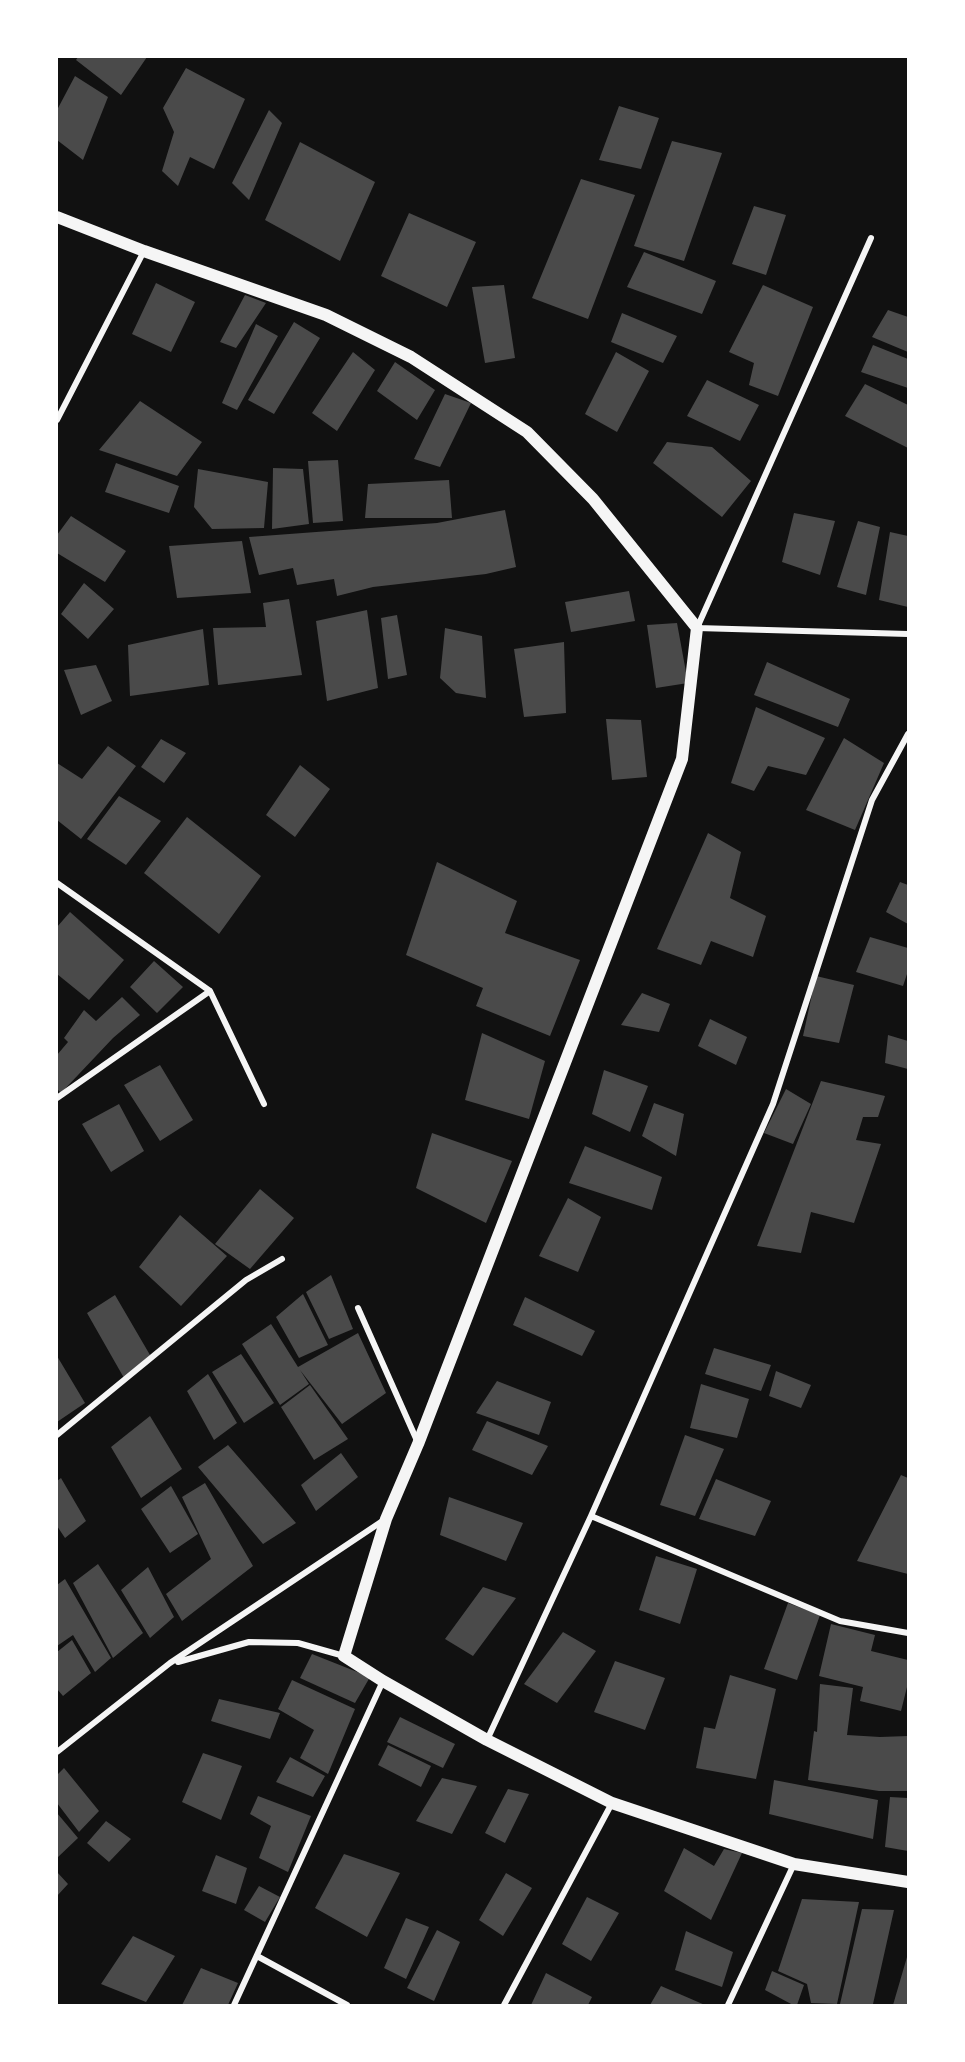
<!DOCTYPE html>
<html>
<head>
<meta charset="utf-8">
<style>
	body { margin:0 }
	#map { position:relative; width:965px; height:2062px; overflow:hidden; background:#111; font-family:Overpass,sans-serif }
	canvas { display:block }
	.frame { position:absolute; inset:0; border:58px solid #fff; pointer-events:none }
</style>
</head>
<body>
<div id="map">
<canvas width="965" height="2062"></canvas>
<div class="frame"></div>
</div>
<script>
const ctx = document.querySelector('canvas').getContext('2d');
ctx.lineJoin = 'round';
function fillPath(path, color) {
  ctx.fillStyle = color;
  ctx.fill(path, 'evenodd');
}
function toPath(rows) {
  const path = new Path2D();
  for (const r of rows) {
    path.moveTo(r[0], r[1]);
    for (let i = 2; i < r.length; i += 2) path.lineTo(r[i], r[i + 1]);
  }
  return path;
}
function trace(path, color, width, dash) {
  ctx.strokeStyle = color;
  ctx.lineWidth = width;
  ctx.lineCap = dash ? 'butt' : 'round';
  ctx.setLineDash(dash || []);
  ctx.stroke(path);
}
const building = toPath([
	[78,57,147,57,121,95,76,60],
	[186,68,245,99,214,169,190,157,178,186,162,171,174,132,163,108],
	[75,76,108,97,83,160,57,140,57,110],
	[619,106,659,118,641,169,599,160],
	[269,110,282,123,249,200,232,183],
	[672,141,722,153,684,261,634,246],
	[300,142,375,182,340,261,265,220],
	[581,179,635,195,588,319,532,298],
	[754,206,786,215,766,275,732,264],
	[409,213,476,242,447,307,381,276],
	[644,252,716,281,702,314,627,287],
	[156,283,195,302,171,352,132,334],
	[504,285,515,358,485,363,472,287],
	[763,285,813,307,778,396,749,385,754,363,729,352],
	[245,295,266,303,236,348,220,342],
	[888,310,908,317,908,352,872,337],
	[622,313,677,336,663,363,611,342],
	[294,322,320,338,274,414,248,400],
	[256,324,278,336,237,410,222,403],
	[873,345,908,359,908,388,861,372],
	[353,352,375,370,337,431,312,413],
	[616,352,649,371,617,432,585,414],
	[395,362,435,390,417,420,377,391],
	[707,380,759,405,740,441,687,416],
	[865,384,908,405,908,448,845,416],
	[445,394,471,403,440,467,414,459],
	[140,401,202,442,177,476,99,450],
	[667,442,712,447,751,481,722,517,653,463],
	[338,460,343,521,313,523,308,461],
	[116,463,179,486,169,513,105,492],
	[273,468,303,469,309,524,272,529],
	[198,469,268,482,264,528,212,529,194,507],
	[449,480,452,518,365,518,368,484],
	[505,510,516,567,486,574,373,587,337,596,334,579,297,585,293,568,259,575,249,537,437,523],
	[794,513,835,521,820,575,782,562],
	[71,516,126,551,105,582,57,553,57,535],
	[858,521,880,527,866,595,837,587],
	[890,532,908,536,908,607,879,600],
	[242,541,251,593,177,598,169,546],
	[84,583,114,609,88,639,61,614],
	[629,591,635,621,571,632,565,602],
	[289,599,302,675,218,685,213,628,266,627,263,603],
	[367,610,378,688,327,701,316,621],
	[397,615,407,675,388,679,381,618],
	[677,623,688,683,656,688,647,625],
	[445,628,482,636,486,698,456,693,440,678],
	[203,629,209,685,130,696,128,645],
	[564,642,566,713,524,717,514,649],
	[767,662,850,699,838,727,754,695],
	[96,665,112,701,81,715,64,670],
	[756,707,825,738,806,775,768,766,754,791,731,783],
	[606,719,641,720,647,777,612,780],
	[844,738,884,763,855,830,806,810],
	[161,739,186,753,164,783,141,767],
	[108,746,136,766,81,839,57,820,57,763,82,779],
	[300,765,330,789,295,837,266,815],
	[119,796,161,821,126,865,87,839],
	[187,817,261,876,219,934,144,873],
	[708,833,741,852,730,898,766,916,753,957,711,941,701,965,657,949],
	[437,862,517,901,505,933,580,960,550,1036,476,1006,483,988,406,955],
	[900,882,908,885,908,924,886,912],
	[70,912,124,960,89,1000,57,974,57,927],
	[870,937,908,948,908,971,903,986,856,972],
	[154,961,183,987,157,1013,130,987],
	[816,976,854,985,839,1043,803,1036],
	[642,993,670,1004,659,1032,621,1025],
	[122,997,140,1015,113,1038,61,1093,57,1089,57,1055,68,1042,64,1038,84,1010,96,1021],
	[710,1019,747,1037,736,1065,698,1046],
	[482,1033,545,1061,529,1119,465,1100],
	[888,1035,908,1041,908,1069,885,1063],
	[160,1065,193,1120,160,1141,124,1085],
	[604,1070,648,1086,630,1132,592,1114],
	[821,1081,885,1096,878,1117,863,1117,856,1140,881,1144,854,1223,811,1212,801,1253,757,1246],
	[786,1089,811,1104,793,1144,764,1133],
	[654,1103,684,1114,676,1156,642,1136],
	[119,1104,144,1151,111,1172,82,1124],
	[432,1133,512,1161,486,1223,416,1188],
	[585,1146,662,1177,652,1210,569,1183],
	[260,1189,294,1218,250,1269,215,1244],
	[568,1198,601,1217,578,1272,539,1256],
	[180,1215,227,1256,181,1306,139,1267],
	[331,1275,353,1329,329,1339,306,1292],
	[303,1294,328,1345,299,1358,276,1317],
	[115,1295,150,1355,124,1378,87,1313],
	[525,1297,595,1331,582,1356,513,1325],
	[271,1324,298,1367,358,1333,386,1393,342,1424,300,1370,309,1384,280,1405,242,1344],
	[714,1348,771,1365,761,1391,705,1374],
	[241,1354,274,1403,244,1423,212,1372],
	[57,1356,85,1403,57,1422],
	[776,1371,811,1385,801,1408,769,1396],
	[208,1374,237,1423,214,1440,187,1391],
	[497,1381,551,1402,539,1435,476,1413],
	[701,1384,749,1399,737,1438,690,1428],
	[310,1385,348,1439,314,1460,281,1407],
	[150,1416,182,1469,141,1498,111,1447],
	[487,1421,548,1446,532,1475,472,1450],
	[685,1435,724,1449,695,1516,660,1505],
	[228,1445,296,1523,263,1544,198,1467],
	[341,1453,358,1477,316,1511,301,1485],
	[901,1475,908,1478,908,1574,857,1561],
	[61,1478,86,1521,65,1538,57,1526,57,1481],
	[716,1479,771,1501,755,1536,699,1519],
	[205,1483,253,1566,182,1621,166,1594,211,1559,182,1497],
	[171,1486,198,1534,170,1553,141,1509],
	[449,1497,523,1523,506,1561,440,1535],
	[656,1556,697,1569,680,1624,639,1610],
	[98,1564,143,1633,113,1658,73,1583],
	[148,1567,174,1617,150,1638,121,1590],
	[65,1579,111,1658,95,1672,73,1635,57,1646,57,1585],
	[483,1587,516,1598,473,1656,445,1639],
	[788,1603,820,1615,797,1680,764,1669],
	[831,1624,875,1635,871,1651,908,1660,908,1683,901,1711,860,1701,863,1687,819,1676],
	[563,1632,596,1651,557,1703,524,1684],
	[72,1640,91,1673,63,1696,57,1689,57,1652],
	[312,1654,370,1677,355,1703,300,1678],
	[615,1661,665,1678,645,1730,594,1712],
	[730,1675,776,1689,756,1779,696,1768,704,1727,715,1729],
	[292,1680,355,1709,328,1774,300,1758,314,1730,278,1709],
	[820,1684,853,1688,847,1735,880,1737,908,1736,908,1791,879,1791,808,1780,814,1731,817,1732],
	[219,1699,280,1713,270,1739,211,1721],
	[400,1717,455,1744,443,1768,387,1742],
	[388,1745,431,1766,421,1787,378,1765],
	[203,1753,242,1766,221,1820,182,1802],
	[290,1757,325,1776,313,1797,276,1782],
	[64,1768,99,1811,79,1832,57,1803,57,1775],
	[442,1778,477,1786,452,1834,416,1821],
	[774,1780,878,1800,873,1839,769,1814],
	[508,1789,529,1794,505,1843,485,1833],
	[258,1796,311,1816,288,1872,259,1858,271,1826,250,1814],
	[890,1797,908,1798,908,1851,885,1847],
	[57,1813,78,1838,57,1858],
	[106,1821,131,1839,109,1862,87,1843],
	[684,1848,714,1866,724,1849,742,1853,711,1920,664,1891],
	[344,1854,400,1873,367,1937,315,1908],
	[216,1855,247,1868,236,1904,202,1891],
	[57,1872,68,1884,57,1896],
	[506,1873,532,1888,503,1936,479,1920],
	[259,1886,280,1897,265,1922,244,1910],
	[587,1897,619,1913,591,1961,562,1944],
	[802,1899,859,1902,837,2004,811,2003,807,1984,778,1971],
	[862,1909,894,1910,873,2004,840,2004],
	[406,1918,429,1927,406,1979,384,1968],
	[437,1930,460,1942,434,2001,407,1988],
	[686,1931,733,1952,722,1987,675,1970],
	[133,1936,175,1956,146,2002,101,1984],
	[907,1957,908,2005,893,2005],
	[201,1968,238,1983,228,2005,182,2005],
	[772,1971,804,1985,797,2005,793,2005,765,1990],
	[546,1973,592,1997,588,2005,531,2005],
	[661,1986,705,2005,650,2005]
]);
const minor = toPath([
	[871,238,697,628,908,634],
	[57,420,144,251],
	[57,883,210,991,264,1104],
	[57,1098,210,991],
	[358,1308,418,1443],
	[57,1435,246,1280,282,1259],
	[591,1516,840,1621,908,1633],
	[178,1662,249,1642,298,1643,344,1656],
	[487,1740,591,1516,773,1104,872,800,908,734],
	[57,1752,170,1663,384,1520],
	[257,1956,347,2005],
	[234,2005,383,1681],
	[504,2005,612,1803],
	[728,2005,794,1864]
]);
const secondary = toPath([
	[57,217,144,251,326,315,411,357,527,432,593,499,697,628,682,759,418,1444,386,1519,344,1656,383,1681,487,1740,612,1803,794,1864,908,1882]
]);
fillPath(building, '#4a4a4a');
trace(minor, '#f5f5f5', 6);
trace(secondary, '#f5f5f5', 12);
</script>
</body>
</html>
